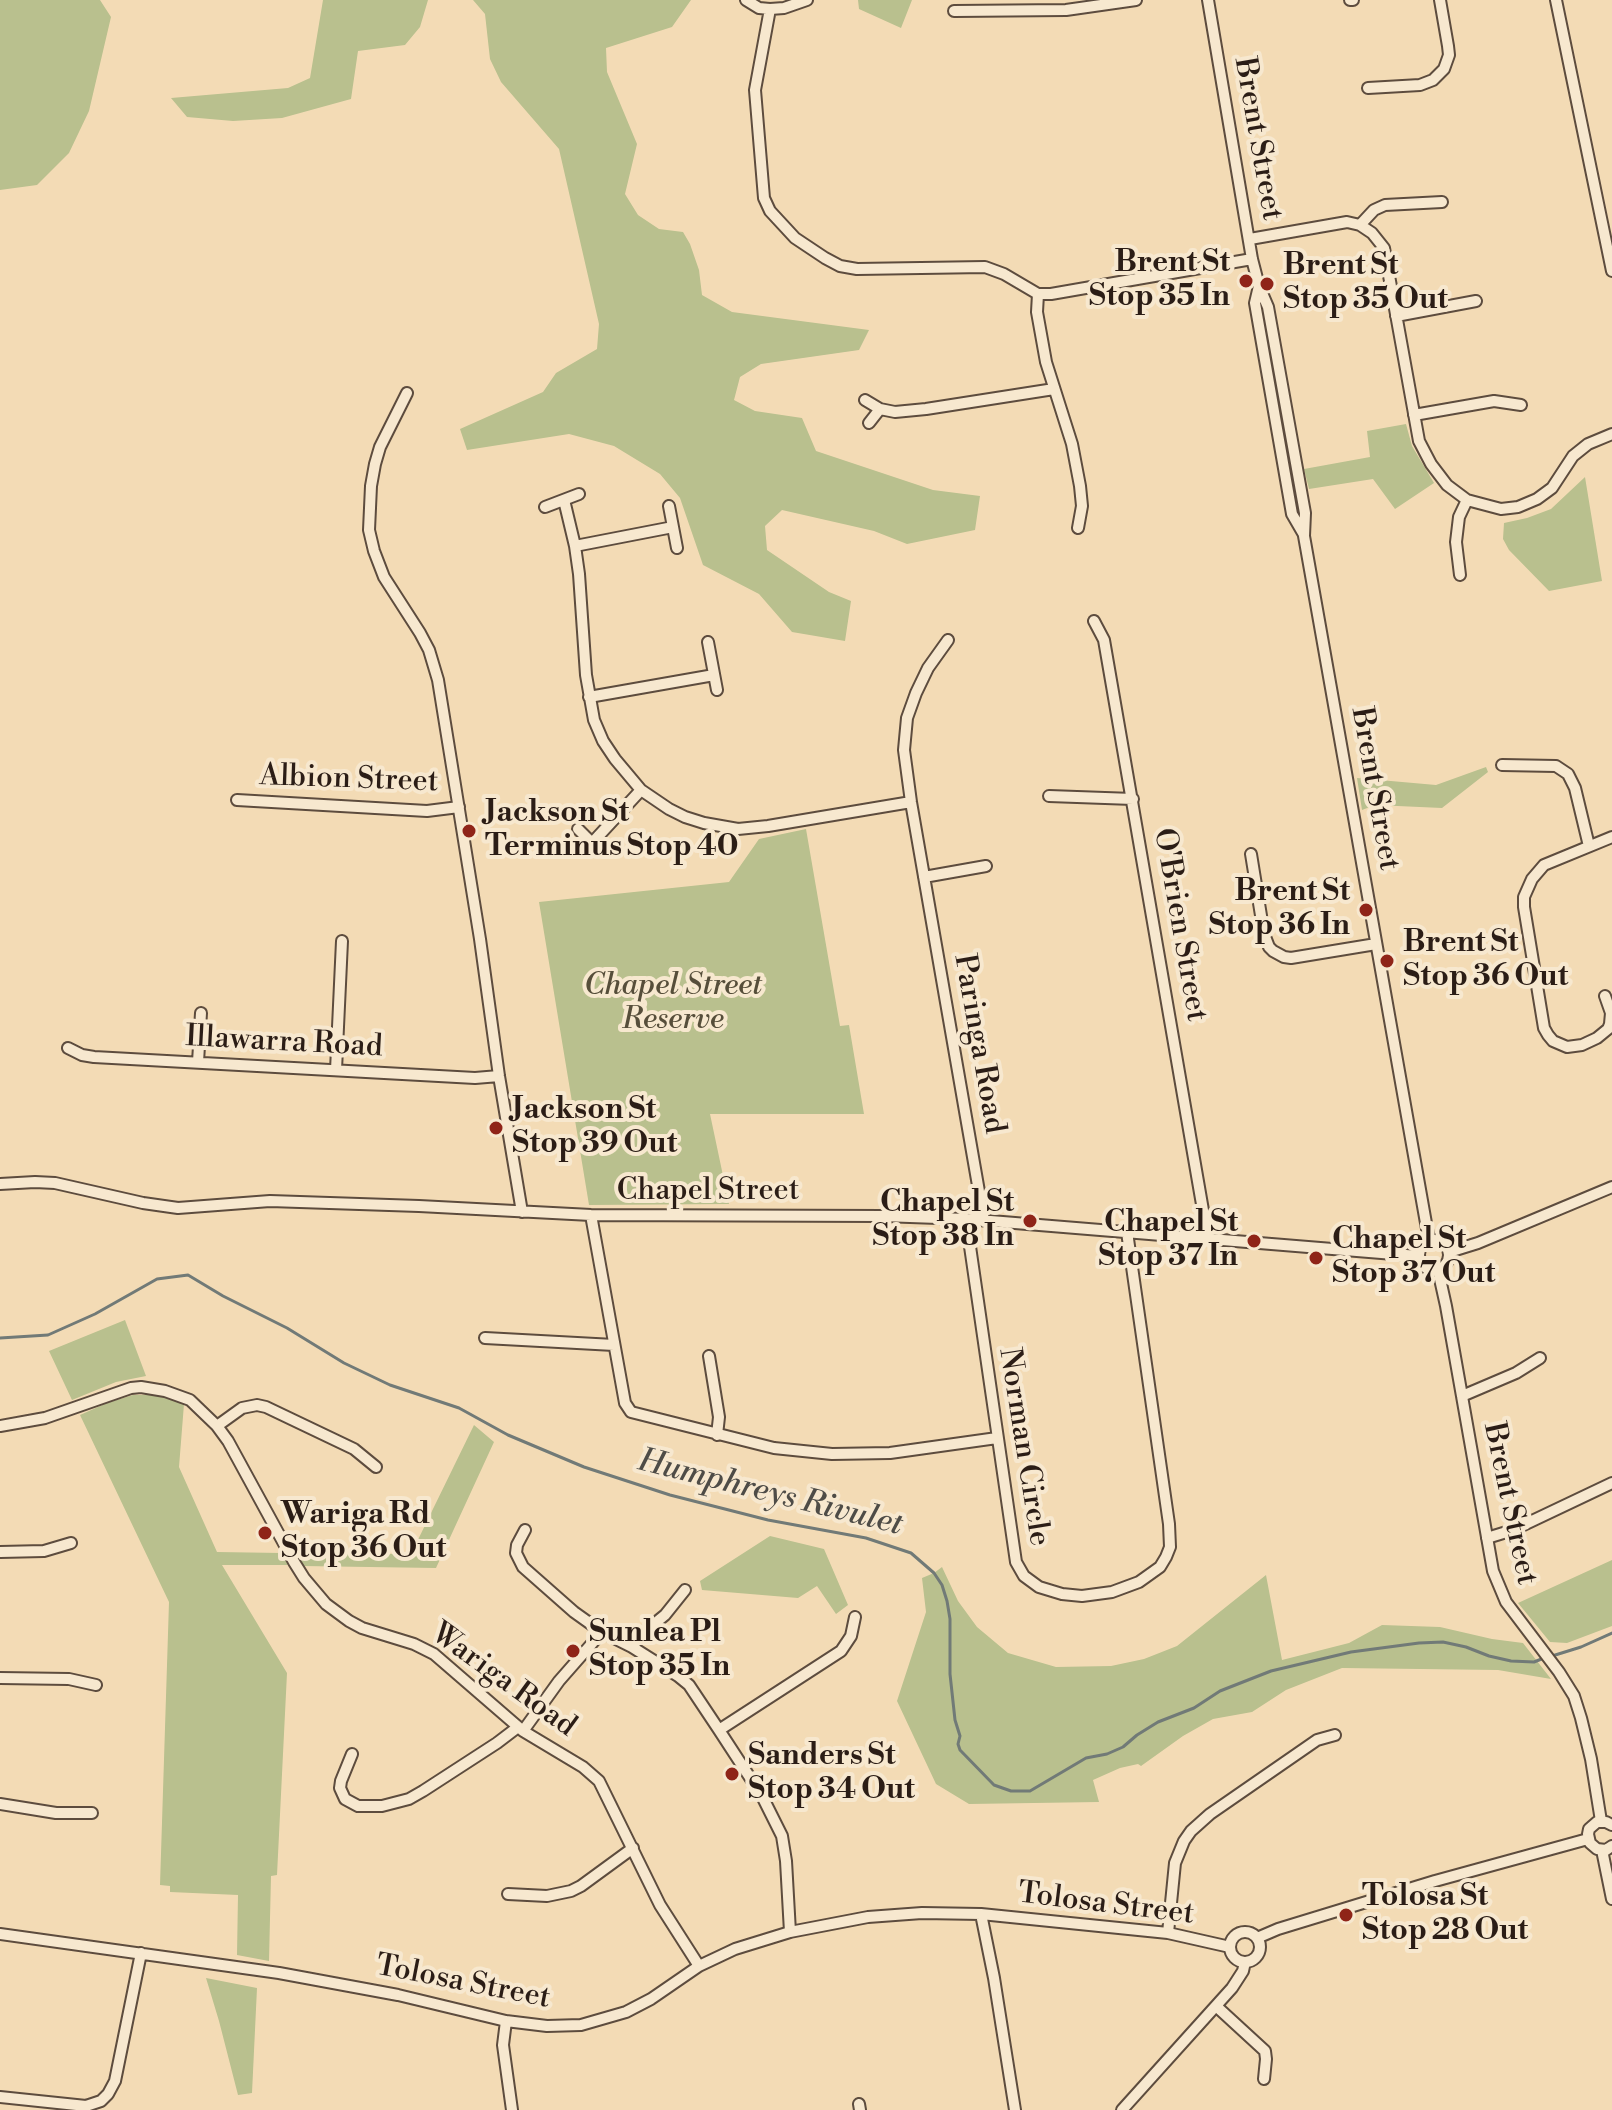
<!DOCTYPE html>
<html>
<head>
<meta charset="utf-8">
<style>
	body { margin:0 }
	canvas { display:block; background:#f3dbb5 }
</style>
</head>
<body>
<canvas width="1612" height="2110"></canvas>
<script>
const ctx = document.querySelector('canvas').getContext('2d');
ctx.lineJoin = 'round';
function fillPath(path, color) {
  ctx.fillStyle = color;
  ctx.fill(path, 'evenodd');
}
function toPath(rows) {
  const path = new Path2D();
  for (const r of rows) {
    if (r.length === 3) {
      path.moveTo(r[0] + r[2], r[1]);
      path.arc(r[0], r[1], r[2], 0, 2 * Math.PI);
      continue;
    }
    path.moveTo(r[0], r[1]);
    for (let i = 2; i < r.length; i += 2) path.lineTo(r[i], r[i + 1]);
  }
  return path;
}
function trace(path, color, width, dash) {
  ctx.strokeStyle = color;
  ctx.lineWidth = width;
  ctx.lineCap = dash ? 'butt' : 'round';
  ctx.setLineDash(dash || []);
  ctx.stroke(path);
}
function drawText(font, color, halo, rows, align = 'center') {
  ctx.font = font + ' "Libre Bodoni",serif';
  ctx.lineWidth = 8;
  ctx.setLineDash([]);
  ctx.textBaseline = 'middle';
  ctx.strokeStyle = halo;
  ctx.fillStyle = color;
  for (const [text, x, y, turn = 0] of rows) {
    ctx.save();
    ctx.translate(x, y);
    ctx.rotate((+turn || 0) * Math.PI / 180);
    ctx.textAlign = isNaN(turn) ? turn : align;
    if (halo) ctx.strokeText(text, 0, 0);
    ctx.fillText(text, 0, 0);
    ctx.restore();
  }
}
const green = toPath([
	[0,0,100,0,111,17,89,111,69,153,37,185,0,190],
	[323,0,428,0,420,27,405,45,358,51,351,99,282,118,233,121,187,117,171,98,288,88,310,78],
	[473,0,691,0,672,27,606,48,607,72,637,144,625,194,638,215,659,229,683,232,690,244,699,270,702,295,732,312,869,330,859,350,761,364,740,377,734,400,755,411,802,418,816,451,933,490,980,496,975,530,907,544,874,531,782,510,765,526,767,550,829,592,851,601,845,641,792,632,759,594,703,565,680,498,660,474,614,446,569,434,467,450,460,429,543,392,556,373,597,349,599,324,559,149,501,82,490,59,485,14],
	[858,0,912,0,901,28,859,9],
	[1406,424,1412,446,1434,483,1395,509,1373,479,1309,489,1304,469,1370,457,1367,431],
	[1585,477,1602,581,1549,591,1509,550,1503,539,1504,523,1527,518,1551,509],
	[1486,767,1488,772,1442,808,1375,805,1362,810,1357,778,1436,785],
	[806,829,840,1026,849,1025,864,1114,710,1114,729,1204,589,1205,539,902,729,882,759,839],
	[125,1320,146,1376,116,1382,72,1400,49,1351],
	[133,1395,156,1395,184,1404,179,1467,217,1552,282,1553,288,1565,222,1565,287,1673,277,1875,271,1876,269,1961,237,1955,238,1895,170,1892,170,1886,160,1885,169,1602,80,1415,107,1403],
	[474,1425,494,1442,436,1568,302,1566,297,1553,411,1554],
	[770,1536,824,1549,848,1605,836,1614,817,1586,798,1598,702,1590,700,1581],
	[1612,1560,1612,1626,1567,1643,1550,1642,1518,1603],
	[942,1567,958,1601,977,1627,1008,1653,1056,1667,1111,1666,1144,1659,1177,1646,1266,1575,1282,1660,1349,1643,1382,1625,1440,1627,1492,1639,1523,1643,1551,1679,1498,1670,1342,1668,1286,1690,1252,1712,1213,1719,1183,1736,1141,1766,1138,1764,1120,1768,1093,1780,1099,1802,969,1804,936,1784,897,1701,926,1612,922,1578,934,1573],
	[206,1978,257,1988,252,2093,238,2095,219,2021]
]);
const stream = toPath([
	[0,1338,48,1335,95,1314,157,1279,188,1275,223,1296,287,1328,344,1363,390,1385,459,1408,508,1435,584,1467,670,1495,768,1520,866,1538,911,1553,934,1573,942,1585,947,1601,950,1619,950,1674,955,1720,960,1736,958,1744,960,1750,994,1785,1011,1791,1030,1791,1086,1758,1107,1754,1123,1747,1137,1735,1158,1722,1194,1708,1220,1691,1271,1671,1351,1652,1419,1643,1443,1642,1466,1647,1489,1656,1511,1661,1534,1662,1544,1658],
	[1552,1656,1581,1647,1612,1633]
]);
const minor = toPath([
	[746,0,759,8,770,9,784,8,807,0],
	[1208,0,1252,259,1259,286,1268,307,1305,513,1304,536,1429,1240],
	[1350,0,1353,0],
	[1556,0,1612,271],
	[770,9,755,90,764,198,770,211,795,238,825,258,840,266,857,269,985,267,1004,274,1038,294,1051,294,1252,259],
	[954,11,1066,10,1136,0],
	[1368,88,1420,85,1433,80,1444,69,1449,55,1448,46,1440,0],
	[1360,225,1374,210,1385,205,1442,202],
	[1250,239,1347,222,1360,225,1372,233,1384,248,1419,441,1431,464,1447,485,1467,500,1501,509,1518,507,1537,499,1552,488,1573,456,1588,444,1612,434],
	[1259,286,1255,303,1292,514,1303,533],
	[1038,294,1037,312,1046,362,1072,444,1080,486,1082,506,1078,528],
	[1396,316,1476,301],
	[407,393,380,447,375,464,371,486,369,530,374,551,384,577,420,633,429,650,438,680,480,939,499,1076,522,1212],
	[865,400,880,409,895,412,926,409,1054,389],
	[1414,415,1494,401,1521,405],
	[869,423,880,409],
	[564,500,575,546,579,574,586,675,594,720,603,741,615,759,641,790,669,809,685,817,704,823,738,829,768,826,911,802],
	[669,506,677,548],
	[545,507,579,494],
	[575,546,673,527],
	[1460,575,1456,542,1459,517,1467,500],
	[1094,621,1104,640,1208,1239],
	[948,640,928,668,916,693,907,718,904,750,911,802,984,1220],
	[708,642,717,690],
	[589,697,714,675],
	[1502,765,1556,766,1568,774,1575,788,1589,846],
	[1049,796,1133,799],
	[237,800,427,811,459,807],
	[578,829,592,843,641,790],
	[1251,854,1264,934,1269,947,1273,951,1284,957,1291,958,1376,944],
	[924,877,986,866],
	[1605,996,1611,1013,1610,1024,1608,1029,1597,1038,1582,1045,1567,1047,1553,1041,1548,1035,1544,1028,1524,907,1524,897,1532,879,1544,865,1612,837],
	[68,1048,82,1055,94,1057,475,1078,499,1076],
	[198,1062,201,1013],
	[336,1070,342,941],
	[0,1184,35,1182,55,1183,143,1203,178,1208,270,1201,419,1206,591,1215,882,1216,966,1219,1418,1256],
	[591,1215,625,1403,631,1412,774,1448,832,1454,890,1453,997,1438],
	[966,1219,1016,1562,1024,1576,1039,1587,1062,1594,1082,1596,1112,1592,1139,1582,1160,1567,1166,1557,1170,1547,1169,1524,1127,1232],
	[1434,1255,15],
	[1449,1252,1478,1243,1612,1187],
	[1438,1270,1446,1306,1493,1571,1506,1602,1559,1672,1574,1696,1581,1718,1591,1759,1601,1821],
	[485,1338,614,1345],
	[709,1356,719,1417,717,1435],
	[1462,1396,1516,1373,1540,1358],
	[0,1426,45,1418,131,1388,141,1387,165,1391,190,1400,217,1426,228,1441,294,1562,304,1578,326,1604,349,1621,362,1628,414,1644,434,1654,523,1731,583,1767,599,1781,660,1905,699,1966],
	[217,1426,242,1408,257,1405,266,1407,354,1449,376,1467],
	[525,1530,517,1545,516,1553,523,1567,574,1612,602,1632,632,1647,678,1676,689,1685,719,1730,762,1796,782,1836,786,1861,790,1932],
	[1487,1538,1513,1530,1612,1483],
	[0,1552,44,1551,71,1543],
	[632,1647,643,1633,665,1615,685,1590],
	[0,1678,69,1679,96,1685],
	[719,1730,841,1651,851,1636,855,1617],
	[523,1731,559,1681,602,1632],
	[352,1754,341,1781,340,1788,345,1799,358,1806,382,1806,409,1799,423,1791,497,1743,518,1727],
	[0,1804,56,1813,92,1813],
	[1612,1825,1606,1822,1597,1822,1589,1829,1588,1834,1590,1843,1597,1849,1606,1850,1612,1846],
	[1602,1850,1612,1899],
	[508,1894,547,1896,571,1891,581,1886,633,1848],
	[981,1914,994,1978,1015,2110],
	[1245,1947,15],
	[1168,1933,1175,1863,1184,1841,1191,1831,1210,1814,1317,1740,1335,1735],
	[0,1934,279,1973,398,1995,506,2021,547,2026,581,2025,626,2012,651,1999,699,1966,735,1949,790,1932,868,1917,922,1913,981,1914,1168,1933,1230,1947],
	[1257,1938,1278,1929,1435,1881,1588,1839],
	[1216,2006,1265,2051,1266,2059,1264,2079],
	[506,2021,503,2045,512,2110],
	[0,2097,86,2106,101,2101,108,2094,115,2081,141,1953],
	[859,2104,860,2110],
	[1122,2110,1232,1988,1243,1971,1245,1962]
]);
const markers = [
	[1246,281,8,"#8f2418"],
	[1267,284,8,"#8f2418"],
	[469,831,8,"#8f2418"],
	[1366,910,8,"#8f2418"],
	[1387,961,8,"#8f2418"],
	[496,1128,8,"#8f2418"],
	[1030,1221,8,"#8f2418"],
	[1254,1241,8,"#8f2418"],
	[1316,1258,8,"#8f2418"],
	[265,1533,8,"#8f2418"],
	[573,1651,8,"#8f2418"],
	[732,1774,8,"#8f2418"],
	[1346,1915,8,"#8f2418"]
];
const streetNames = [
	["Brent Street",1257,139,80],
	["Albion Street",349,780,2],
	["Brent Street",1374,789,80],
	["O'Brien Street",1179,925,80],
	["Illawarra Road",284,1043,3],
	["Paringa Road",978,1044,80],
	["Chapel Street",708,1192],
	["Norman Circle",1023,1447,81],
	["Brent Street",1509,1504,78],
	["Wariga Road",503,1681,36],
	["Tolosa Street",1106,1905,7],
	["Tolosa Street",463,1983,11]
];
const poiNames = [
	["Brent St",1230,264,"right"],
	["Stop 35 In",1230,298,"right"],
	["Brent St",1283,267],
	["Stop 35 Out",1283,301],
	["Jackson St",485,814],
	["Terminus Stop 40",485,848],
	["Brent St",1350,893,"right"],
	["Stop 36 In",1350,927,"right"],
	["Brent St",1403,944],
	["Stop 36 Out",1403,978],
	["Jackson St",512,1111],
	["Stop 39 Out",512,1145],
	["Chapel St",1014,1204,"right"],
	["Stop 38 In",1014,1238,"right"],
	["Chapel St",1238,1224,"right"],
	["Stop 37 In",1238,1258,"right"],
	["Chapel St",1332,1241],
	["Stop 37 Out",1332,1275],
	["Wariga Rd",281,1516],
	["Stop 36 Out",281,1550],
	["Sunlea Pl",589,1634],
	["Stop 35 In",589,1668],
	["Sanders St",748,1757],
	["Stop 34 Out",748,1791],
	["Tolosa St",1362,1898],
	["Stop 28 Out",1362,1932]
];
const parkNames = [
	["Chapel Street",673,987],
	["Reserve",673,1021]
];
const waterNames = [
	["Humphreys Rivulet",770,1494,14]
];
fillPath(green, '#b9c08e');
trace(stream, '#717a77', 3);
trace(minor, '#5d4c3e', 14);
trace(minor, '#f7e8cf', 10);
for (const [x, y, r, color] of markers) {
  const dot = new Path2D();
  dot.arc(x, y, r, 0, 2 * Math.PI);
  ctx.fillStyle = color;
  ctx.fill(dot);
  trace(dot, '#f7e8cf', 3);
}
drawText('30px', '#2b1d16', '#f7e8cf', streetNames);
drawText('bold 30px', '#2b1d16', '#f7e8cf', poiNames, 'left');
drawText('italic 30px', '#564e3a', '#f7e8cf', parkNames);
drawText('italic 32px', '#4e4c47', '#f7e8cf', waterNames);
</script>
</body>
</html>
